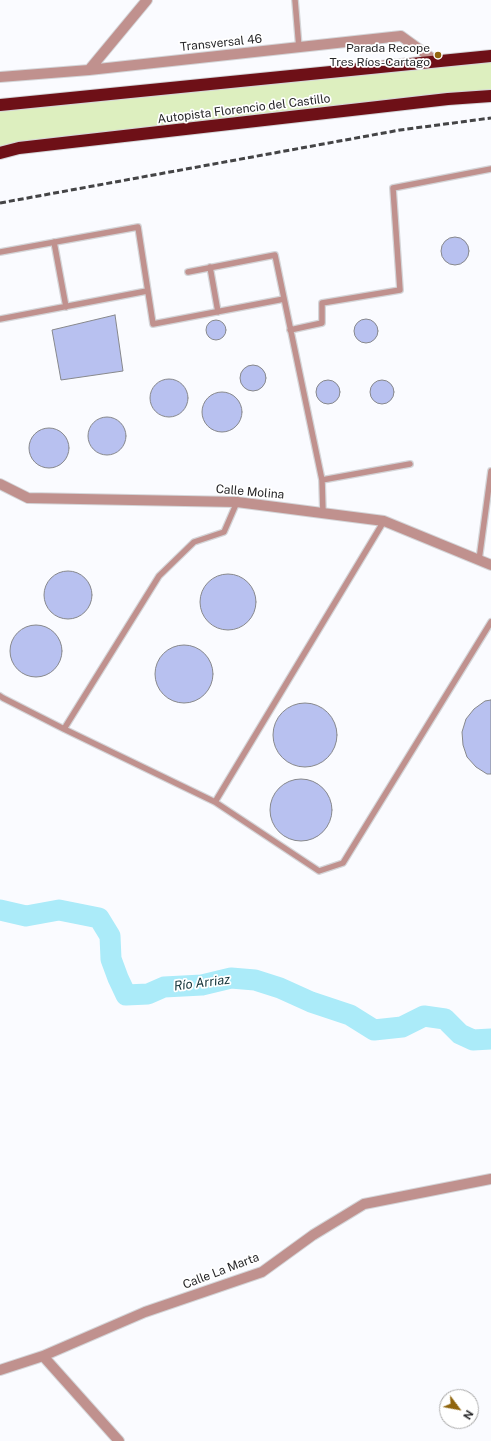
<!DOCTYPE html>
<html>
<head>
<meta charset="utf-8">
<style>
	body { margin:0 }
	#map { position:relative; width:491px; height:1441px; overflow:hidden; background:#fafbff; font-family:"Public Sans",sans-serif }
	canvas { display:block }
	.north { position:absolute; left:439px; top:1389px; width:40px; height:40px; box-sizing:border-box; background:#fff; border:1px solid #a9a9a9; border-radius:50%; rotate:122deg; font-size:11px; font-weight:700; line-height:16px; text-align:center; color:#272729 }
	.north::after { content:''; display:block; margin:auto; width:14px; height:18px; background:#90650d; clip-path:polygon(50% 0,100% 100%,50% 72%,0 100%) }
</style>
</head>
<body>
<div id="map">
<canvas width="491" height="1441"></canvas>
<div class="north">N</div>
</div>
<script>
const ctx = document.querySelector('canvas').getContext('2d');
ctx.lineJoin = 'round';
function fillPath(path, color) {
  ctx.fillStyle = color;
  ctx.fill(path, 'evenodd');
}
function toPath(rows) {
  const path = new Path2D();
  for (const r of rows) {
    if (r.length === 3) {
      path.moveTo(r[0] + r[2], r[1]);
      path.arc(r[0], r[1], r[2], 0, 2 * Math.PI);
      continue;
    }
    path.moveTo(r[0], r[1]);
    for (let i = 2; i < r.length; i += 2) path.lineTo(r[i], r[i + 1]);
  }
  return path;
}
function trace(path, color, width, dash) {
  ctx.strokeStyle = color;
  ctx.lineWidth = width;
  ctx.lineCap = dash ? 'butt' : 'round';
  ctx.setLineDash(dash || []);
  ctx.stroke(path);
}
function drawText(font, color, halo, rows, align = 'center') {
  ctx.font = font + ' "Public Sans",sans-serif';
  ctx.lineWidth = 3.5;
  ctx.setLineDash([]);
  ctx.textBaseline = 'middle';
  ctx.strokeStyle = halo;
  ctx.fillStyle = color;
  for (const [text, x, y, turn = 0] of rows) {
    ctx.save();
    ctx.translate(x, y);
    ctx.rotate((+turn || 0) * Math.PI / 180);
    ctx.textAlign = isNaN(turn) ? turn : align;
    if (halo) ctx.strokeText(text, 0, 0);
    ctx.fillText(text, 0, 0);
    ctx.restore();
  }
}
const green = toPath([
	[491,58,491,96,0,153,0,105]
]);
const river = toPath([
	[0,910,26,916,59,910,99,918,110,936,111,959,118,978,126,995,148,994,164,987,202,985,231,978,255,980,280,988,311,1002,350,1015,374,1030,402,1027,424,1016,445,1019,460,1034,473,1040,491,1039]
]);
const building = toPath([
	[455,251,14],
	[115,315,123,371,61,380,52,330,115,315],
	[366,331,12],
	[216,330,10],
	[253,378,13],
	[169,398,19],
	[328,392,12],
	[382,392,12],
	[222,412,20],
	[107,436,19],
	[49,448,20],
	[68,595,24],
	[228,602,28],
	[36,651,26],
	[184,674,29],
	[491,700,491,774,487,774,476,767,467,757,463,745,462,732,466,719,474,709,485,701,491,700],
	[305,735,32],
	[301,810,31]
]);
const lane = toPath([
	[295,0,299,48],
	[54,242,66,307],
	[0,252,138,227,153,324,284,299],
	[210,267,218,312],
	[188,272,275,255,322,480,323,513],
	[0,319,147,291],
	[290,330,322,323,322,303,400,290,393,188,491,169],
	[322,480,410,464],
	[479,560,491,471],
	[0,696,3,698,64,729,215,802,319,871,343,863,491,622],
	[64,729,159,576,194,542,224,532,237,502],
	[215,802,384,521]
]);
const street = toPath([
	[89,70,147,0],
	[0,77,89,70,401,36,437,62],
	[0,484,28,498,237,502,384,521,491,565],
	[43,1356,119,1441],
	[0,1370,43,1356,145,1312,262,1272,313,1235,364,1204,491,1179]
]);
const highway = toPath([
	[0,105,491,56],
	[0,153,19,148,448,99,491,96]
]);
const rail = toPath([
	[0,203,400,130,491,118]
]);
const markers = [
	[438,55,4,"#90650d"]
];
const streetNames = [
	["Transversal 46",221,43,-6],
	["Autopista Florencio del Castillo",244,109,-7],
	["Calle Molina",250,492,5],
	["Calle La Marta",221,1271,-21]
];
const poiNames = [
	["Parada Recope",430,48],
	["Tres Ríos-Cartago",430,62]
];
const waterNames = [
	["Río Arriaz",202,983,-7]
];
fillPath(green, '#ddefbf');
trace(river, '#abebf9', 21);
fillPath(building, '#b8c1f0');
trace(building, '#87888c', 1);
trace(lane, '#d4d5d8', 8);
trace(street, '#d4d5d8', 12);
trace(highway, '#d4d5d8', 14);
trace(lane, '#c0918e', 5.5);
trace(street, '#c0918e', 10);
trace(highway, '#6e1017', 12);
trace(rail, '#444446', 3, [6, 3]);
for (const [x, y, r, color] of markers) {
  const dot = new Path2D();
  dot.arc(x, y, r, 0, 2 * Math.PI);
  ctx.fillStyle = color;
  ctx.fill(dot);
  trace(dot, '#fff', 1.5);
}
drawText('12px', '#272729', '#fff', streetNames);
drawText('12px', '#272729', '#fff', poiNames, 'right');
drawText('italic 13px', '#123238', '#fff', waterNames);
</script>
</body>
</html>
